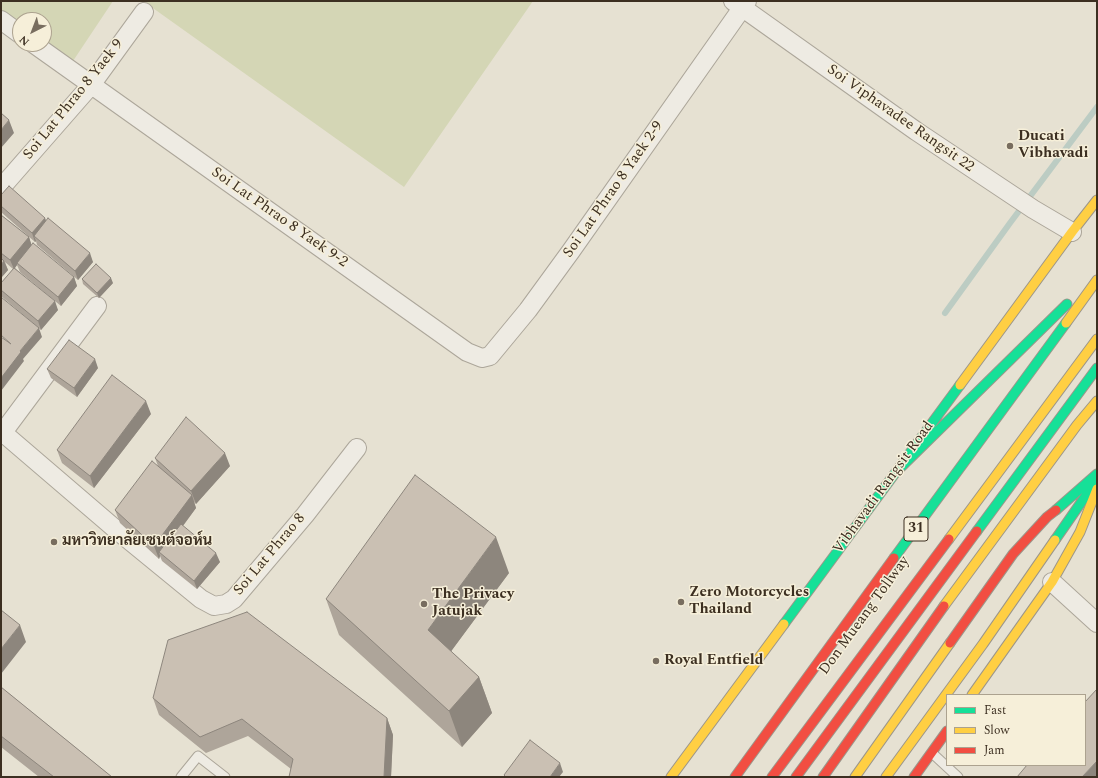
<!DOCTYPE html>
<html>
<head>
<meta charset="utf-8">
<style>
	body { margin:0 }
	#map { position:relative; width:1098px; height:778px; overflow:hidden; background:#e6e1d2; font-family:Spectral,serif }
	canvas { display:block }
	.frame { position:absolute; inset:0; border:2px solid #3c2f21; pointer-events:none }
	.legend { position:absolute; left:946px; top:694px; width:140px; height:72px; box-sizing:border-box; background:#f6efd9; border:1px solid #aca28f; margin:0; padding:5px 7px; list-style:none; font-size:12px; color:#3c2f21 }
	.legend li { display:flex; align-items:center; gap:8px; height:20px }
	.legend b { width:20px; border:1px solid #aca28f }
	.north { position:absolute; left:12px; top:12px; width:40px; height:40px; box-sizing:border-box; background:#f6efd9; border:1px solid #aca28f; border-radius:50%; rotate:222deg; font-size:11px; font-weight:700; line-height:16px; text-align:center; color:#3c2f21 }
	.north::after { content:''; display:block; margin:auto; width:14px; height:18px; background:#786d5f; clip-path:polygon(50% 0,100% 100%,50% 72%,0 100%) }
</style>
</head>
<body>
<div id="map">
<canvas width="1098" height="778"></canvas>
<div class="frame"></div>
<ul class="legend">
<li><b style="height:5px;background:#16e098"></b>Fast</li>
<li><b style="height:5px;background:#ffcf43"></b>Slow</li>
<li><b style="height:5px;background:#f24e42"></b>Jam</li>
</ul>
<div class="north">N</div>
</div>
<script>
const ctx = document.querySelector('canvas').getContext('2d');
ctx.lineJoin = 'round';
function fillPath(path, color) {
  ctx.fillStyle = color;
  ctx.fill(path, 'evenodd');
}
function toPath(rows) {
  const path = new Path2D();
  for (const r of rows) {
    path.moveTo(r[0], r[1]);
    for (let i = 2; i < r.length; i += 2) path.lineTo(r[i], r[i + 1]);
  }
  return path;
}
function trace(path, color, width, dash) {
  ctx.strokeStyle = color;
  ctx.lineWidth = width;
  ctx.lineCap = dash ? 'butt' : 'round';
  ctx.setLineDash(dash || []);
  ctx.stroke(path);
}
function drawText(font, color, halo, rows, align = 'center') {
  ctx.font = font + ' Spectral,Sarabun,serif';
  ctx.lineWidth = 3;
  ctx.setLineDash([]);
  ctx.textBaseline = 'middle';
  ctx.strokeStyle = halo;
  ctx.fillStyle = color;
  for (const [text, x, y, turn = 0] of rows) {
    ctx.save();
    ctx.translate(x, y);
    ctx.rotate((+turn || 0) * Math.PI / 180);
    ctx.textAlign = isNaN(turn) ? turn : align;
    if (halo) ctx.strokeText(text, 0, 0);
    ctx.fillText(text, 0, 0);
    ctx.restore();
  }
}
const green = toPath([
	[1,1,113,1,69,67,44,44,44,20,20,20,20,30,1,15],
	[143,1,533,1,404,187]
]);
const stream = toPath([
	[945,313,1010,223,1097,107]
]);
const lane = toPath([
	[932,753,958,777],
	[181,777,198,756,225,777]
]);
const street = toPath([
	[733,1,916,131,1033,209,1072,232],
	[1,20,20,34],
	[34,44,467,352,482,358,490,356,528,310,571,251,747,1],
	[1,188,91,85,144,12],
	[1,431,113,527,201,599,214,606,226,604,234,599,305,515,357,448],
	[1,435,97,306],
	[1052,582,1097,623]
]);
const fast = toPath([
	[898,470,1067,304],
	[1056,510,1097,474],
	[977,531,1097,368],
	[1055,540,1096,481],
	[894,558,1066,323],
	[784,624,960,385]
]);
const slow = toPath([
	[1066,323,1097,280],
	[960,385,1072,232,1097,200],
	[949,539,1097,339],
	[944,606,1077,425,1097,401],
	[972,695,1052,582,1080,532,1097,489],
	[671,777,784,624],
	[855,777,950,643],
	[886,777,983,644,1055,540]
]);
const jam = toPath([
	[950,643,1013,554,1047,517,1056,510],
	[735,777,894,558],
	[772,777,949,539],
	[796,777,977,531],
	[823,777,944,606],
	[914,777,947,731]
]);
const wall = toPath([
	[1,195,46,221,93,262,78,280,37,245,36,241,35,242,1,212],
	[1,215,29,237,31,245,74,277,77,286,61,306,20,272,17,265,15,268,58,310,41,330,1,296,1,283,13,269,5,262,8,270,1,278],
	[82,279,113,283,99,298,83,284],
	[98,368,77,397,51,378,47,369],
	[151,414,94,488,62,463,57,450],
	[155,458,230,466,196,504,194,502,196,508,183,526,220,562,197,589,162,561,160,556,159,559,120,523,115,510,158,466],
	[509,573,451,651,479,677,492,713,462,747,339,635,326,599],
	[1,687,112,777,39,777,1,747],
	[153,698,387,718,393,735,391,777,289,777,291,769,248,736,206,753,159,715]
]);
const shadedWall = toPath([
	[9,120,14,133,1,148,1,130],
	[45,218,49,227,34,236,36,241,35,242,32,233],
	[29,237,32,246,17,263,17,265,14,269,10,260],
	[90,253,93,262,78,280,75,271],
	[4,261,8,270,1,278,1,265],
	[74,277,77,286,61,306,58,297],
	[111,278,113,283,99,298,97,293],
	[55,301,58,310,41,330,38,321],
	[39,328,42,337,23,359,24,361,1,391,1,378,20,351],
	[95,359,98,368,77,397,74,388],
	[146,401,151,414,94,488,90,476],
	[225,453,230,466,196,504,191,491],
	[192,495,196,508,162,554,159,552,160,556,159,559,154,546],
	[496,537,509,573,441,665,428,630],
	[216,553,220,562,197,589,194,581],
	[20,625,26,642,1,674,1,649],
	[479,677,492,713,462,747,449,711],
	[387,718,393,735,391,777,384,777],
	[1097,761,1097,777,1082,777],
	[560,763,563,772,559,777,550,777]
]);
const building = toPath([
	[1,113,9,120,1,130,1,113],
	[9,186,45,218,32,233,1,206,1,195,9,186],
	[1,215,29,237,10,260,1,253,1,215],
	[48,218,90,253,75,271,34,236,48,218],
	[33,243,74,277,58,297,17,263,33,243],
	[1,258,4,261,1,265,1,258],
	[96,264,111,278,97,293,82,279,96,264],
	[14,268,55,301,38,321,1,290,1,283,14,268],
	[1,297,39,328,20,351,21,352,1,378,1,337,11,344,1,335,1,297],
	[69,340,95,359,74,388,47,369,69,340],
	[112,375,146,401,90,476,57,450,112,375],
	[186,417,225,453,191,491,155,458,186,417],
	[152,461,192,495,154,546,115,510,152,461],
	[415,475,496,537,428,630,479,677,449,711,326,599,415,475],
	[181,524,216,553,194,581,159,552,181,524],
	[1,610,20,625,1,649,1,610],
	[247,612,387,718,384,777,289,777,293,759,242,719,200,737,153,698,168,640,247,612],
	[1,687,112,777,54,777,1,736,1,687],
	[1097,689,1097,761,1082,777,1017,777,1027,765,1085,765,1085,702,1097,689],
	[530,740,560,763,550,777,506,777,504,775,530,740]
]);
const markers = [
	[1010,146,4,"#786d5f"],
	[54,542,4,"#786d5f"],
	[681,602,4,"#786d5f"],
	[424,604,4,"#786d5f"],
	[656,661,4,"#786d5f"]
];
const shields = [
	[916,529,24]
];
const shieldNames = [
	["31",916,529]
];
const streetNames = [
	["Soi Lat Phrao 8 Yaek 9",74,100,-51],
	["Soi Viphavadee Rangsit 22",900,119,35],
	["Soi Lat Phrao 8 Yaek 2-9",614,190,-55],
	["Soi Lat Phrao 8 Yaek 9-2",279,218,35],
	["Vibhavadi Rangsit Road",884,488,-54],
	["Soi Lat Phrao 8",270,555,-50],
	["Don Mueang Tollway",865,616,-54]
];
const poiNames = [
	["Ducati",1018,137],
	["Vibhavadi",1018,154],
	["มหาวิทยาลัยเซนต์จอห์น",62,542],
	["Zero Motorcycles",689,593],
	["Thailand",689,610],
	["The Privacy",432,595],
	["Jatujak",432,612],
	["Royal Entfield",664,661]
];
fillPath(green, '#d4d6b5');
trace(stream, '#bcccc3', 6);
trace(lane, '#aca69a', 11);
trace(street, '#aca69a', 20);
trace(fast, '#9c968a', 11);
trace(slow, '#9c968a', 11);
trace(jam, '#9c968a', 11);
trace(lane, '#eeebe3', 9);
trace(street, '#eeebe3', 18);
trace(fast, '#16e098', 9);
trace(slow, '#ffcf43', 9);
trace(jam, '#f24e42', 9);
fillPath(wall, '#aea59a');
fillPath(shadedWall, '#8d867d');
fillPath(building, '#cac0b3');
trace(building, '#8d867d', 1);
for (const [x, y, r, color] of markers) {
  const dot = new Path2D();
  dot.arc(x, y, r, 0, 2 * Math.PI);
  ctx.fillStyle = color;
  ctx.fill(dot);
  trace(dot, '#f6efd9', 1.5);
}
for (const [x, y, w] of shields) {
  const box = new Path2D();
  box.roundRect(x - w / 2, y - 12, w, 24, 3);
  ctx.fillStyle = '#f6efd9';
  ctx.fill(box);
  trace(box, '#3c2f21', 1);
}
drawText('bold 14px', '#3c2f21', null, shieldNames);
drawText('15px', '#3c2f21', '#f6efd9', streetNames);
drawText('bold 15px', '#3c2f21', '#f6efd9', poiNames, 'left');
</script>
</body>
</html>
